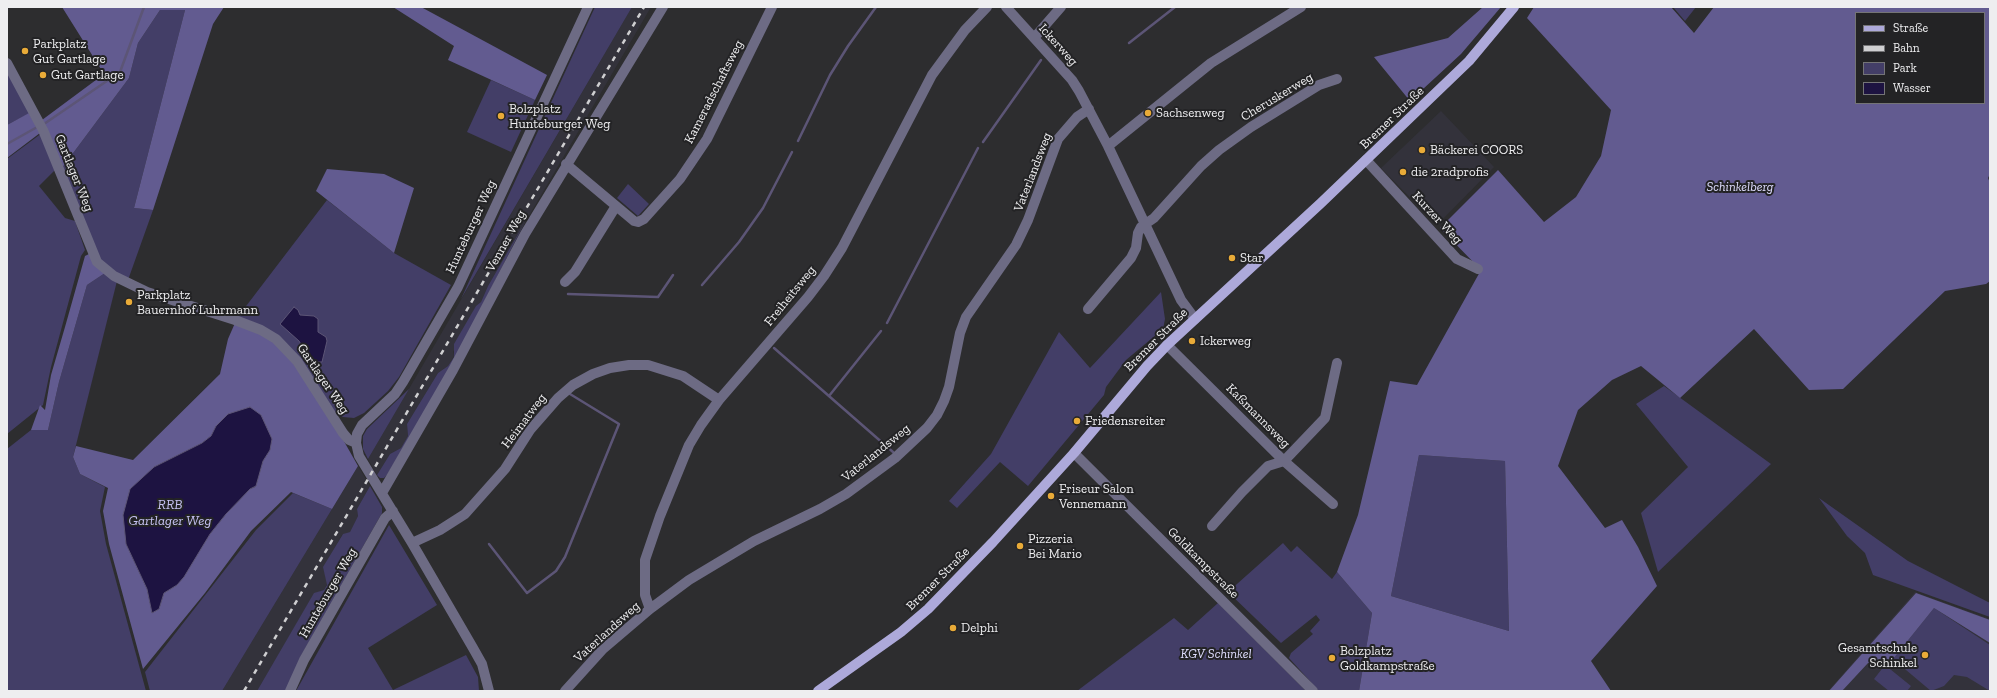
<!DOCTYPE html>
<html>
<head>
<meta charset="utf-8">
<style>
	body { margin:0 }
	#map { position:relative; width:1997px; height:698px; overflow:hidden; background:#2d2d2f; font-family:"Zilla Slab",serif }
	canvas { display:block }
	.frame { position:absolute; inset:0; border:8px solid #eeeef0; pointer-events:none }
	.legend { position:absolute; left:1855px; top:12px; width:130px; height:92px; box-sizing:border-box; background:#232325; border:1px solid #747476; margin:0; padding:5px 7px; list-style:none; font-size:12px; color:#eeeef0 }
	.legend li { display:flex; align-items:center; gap:8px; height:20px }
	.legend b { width:20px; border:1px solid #747476 }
</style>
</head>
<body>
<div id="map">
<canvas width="1997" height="698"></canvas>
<div class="frame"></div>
<ul class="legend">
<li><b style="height:5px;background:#ada9da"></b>Straße</li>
<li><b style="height:5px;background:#cfcfd1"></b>Bahn</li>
<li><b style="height:11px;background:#433e67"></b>Park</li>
<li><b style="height:11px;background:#1d1341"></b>Wasser</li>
</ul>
</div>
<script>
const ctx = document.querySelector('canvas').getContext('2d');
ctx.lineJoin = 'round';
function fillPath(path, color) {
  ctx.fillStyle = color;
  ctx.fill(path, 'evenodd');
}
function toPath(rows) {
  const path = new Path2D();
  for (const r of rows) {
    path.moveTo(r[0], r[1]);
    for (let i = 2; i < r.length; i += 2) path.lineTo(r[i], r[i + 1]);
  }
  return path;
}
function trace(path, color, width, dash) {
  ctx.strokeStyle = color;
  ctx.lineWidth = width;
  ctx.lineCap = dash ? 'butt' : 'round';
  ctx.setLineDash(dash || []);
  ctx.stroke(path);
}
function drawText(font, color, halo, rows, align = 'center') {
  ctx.font = font + ' "Zilla Slab",serif';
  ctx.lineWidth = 4;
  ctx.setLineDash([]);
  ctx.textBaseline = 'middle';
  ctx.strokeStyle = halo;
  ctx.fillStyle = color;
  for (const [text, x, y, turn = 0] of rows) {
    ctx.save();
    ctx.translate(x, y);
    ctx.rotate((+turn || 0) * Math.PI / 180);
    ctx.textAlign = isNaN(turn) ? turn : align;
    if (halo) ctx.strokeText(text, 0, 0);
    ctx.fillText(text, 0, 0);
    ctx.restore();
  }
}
const built = toPath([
	[632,7,651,7,488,286,481,302,476,306,453,352,454,356,448,366,438,373,407,424,408,436,401,448,390,454,377,475,368,459],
	[1441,111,1494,167,1437,225,1381,168],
	[358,466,370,486,357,509,358,516,350,532,342,535,324,567,327,584,324,590,314,594,257,691,222,691],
	[1915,592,1990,619,1990,691,1828,691]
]);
const green = toPath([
	[595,7,632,7,461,299,544,118],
	[1673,7,1696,7,1685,21],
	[160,10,185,10,134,208,153,210,128,280,115,273,99,259,62,168,129,78,138,43],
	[7,71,30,113,7,125],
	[491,80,535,100,511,152,467,132],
	[42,133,56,169,39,186,65,218,75,221,85,250,81,256,51,367,43,405,7,434,7,159],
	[628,184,649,204,638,216,617,198],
	[327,200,394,253,451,285,399,377,388,391,364,413,354,418,343,417,335,412,237,318],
	[525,222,450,369,387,475,384,478,380,478,377,475,390,454,401,448,408,436,407,424,438,373,448,366,454,357,454,344,476,306,481,302,488,286],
	[105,273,117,281,73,457,80,474,105,487,100,511,106,544,146,691,7,691,7,449,31,430,48,430,59,382,87,285],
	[1161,292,1165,319,1163,329,1126,360,1106,387,1104,395,1028,486,1000,462,957,508,949,501,991,454,1059,332,1090,368],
	[1664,386,1771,464,1658,572,1641,513,1688,467,1636,404],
	[409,389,368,459,363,449,363,436,367,429],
	[1419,455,1505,461,1509,631,1391,596],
	[370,486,382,507,382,513,301,656,286,691,257,691,314,593,324,590,327,585,323,567,343,534,350,532,358,516,357,509],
	[293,493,332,509,222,691,150,691,145,672,256,530],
	[1819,498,1908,561,1990,603,1990,617,1873,575,1865,553,1847,536],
	[389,525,437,605,368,648,393,690,466,655,478,677,479,691,296,691],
	[1283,543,1291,552,1297,546,1332,579,1337,572,1372,613,1359,691,1319,691,1289,658,1291,653,1313,634,1310,631,1320,620,1316,615,1281,643,1228,592],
	[1218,603,1306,691,1077,691,1174,618,1188,630],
	[1934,608,1990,645,1990,691,1967,677,1954,675,1944,686,1931,691,1893,659],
	[1885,665,1911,686,1907,691,1889,691,1874,679]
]);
const forest = toPath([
	[62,7,224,7,213,24,153,210,134,208,185,10,160,10,138,43,129,78,62,168,42,120,104,74],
	[393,7,421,7,547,75,535,100,448,60,454,46],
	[1483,7,1501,7,1461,54,1410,101,1374,57,1448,38],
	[1534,7,1671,7,1694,33,1714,7,1990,7,1990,174,1988,178,1990,183,1990,281,1986,284,1945,291,1843,389,1809,390,1754,329,1680,398,1641,366,1612,380,1578,410,1558,466,1605,528,1622,520,1638,547,1657,586,1591,661,1611,691,1359,691,1372,613,1337,572,1358,515,1390,381,1417,385,1481,270,1440,228,1498,170,1544,222,1576,197,1601,156,1611,110,1527,18],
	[1856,13,1984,13,1984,103,1856,103],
	[1419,455,1505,461,1509,631,1391,596],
	[29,113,40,133,7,158,7,125],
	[327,169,384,174,414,188,394,253,316,191],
	[89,254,105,273,87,285,59,382,48,430,31,430,40,405,45,410,51,375,65,327,85,256],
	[235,323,260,332,284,350,333,422,358,466,332,509,291,492,251,531,205,593,143,669,109,544,103,511,108,488,80,474,73,457,76,446,133,460,220,374,228,339],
	[216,426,270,450,263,461,255,487,250,489,226,514,210,534,177,585,164,593,159,609,152,613,147,589,126,544,154,467,202,443,211,436],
	[1916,593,1990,620,1990,643,1934,608,1893,659,1868,663,1842,691,1829,691]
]);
const water = toPath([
	[294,307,298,310,300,315,314,316,318,319,318,332,326,337,327,341,322,362,317,362,309,357,303,358,305,351,299,341,280,324,294,307],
	[250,407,261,415,272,439,270,450,263,461,256,486,250,489,226,514,210,534,184,577,177,585,164,593,159,609,152,613,147,589,126,544,123,515,130,489,154,467,202,443,211,436,216,426,228,414,250,407]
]);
const stream = toPath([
	[1129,43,1175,7],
	[44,124,120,72,144,7],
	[798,141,830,75,848,46,876,7],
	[983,142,1041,60],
	[7,144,39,126],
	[702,285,739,242,763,208,792,152],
	[568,294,658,297,673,275],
	[887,323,978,148],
	[774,348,893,452],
	[829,396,881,331],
	[489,544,527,593,556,571,565,557,619,424,570,394]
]);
const minor = toPath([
	[1006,7,1072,80,1079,91,1108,146,1181,300,1195,319],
	[1034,38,1061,7],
	[7,63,43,130,97,262,114,276,147,292,235,320,261,330,276,339,297,361,343,433,349,440,356,443],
	[1108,146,1211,63,1301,7],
	[1366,160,1457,259,1478,269],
	[566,164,634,221,638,222,644,219,680,179,707,139,772,7],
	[565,282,575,272,616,206],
	[1088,309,1131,258,1136,248,1138,233,1141,227,1154,218,1201,166,1219,150,1251,127,1319,85,1337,79],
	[1167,345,1284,461,1333,504],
	[1074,453,1313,691],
	[382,493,453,370,525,234,663,7],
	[1212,526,1242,492,1268,466,1284,461,1325,418,1337,363],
	[412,543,440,530,465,514,505,469,530,430,558,398,573,385,593,374,610,368,629,365,648,365,683,376,719,400],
	[650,609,645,595,645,560,660,516,689,445,701,425,719,400,808,297,824,276,842,248,932,75,965,30,987,7],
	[290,691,304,660,385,518,393,511],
	[489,691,482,664,473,648,412,543,359,456,356,443,357,434,362,425,395,394,403,382,458,287,588,7],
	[565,691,603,649,650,609,689,580,754,541,820,509,846,494,895,458,927,428,937,415,944,401,949,387,960,333,966,317,1016,245,1028,220,1058,139,1077,117,1089,109]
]);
const major = toPath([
	[818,691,901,632,928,609,993,542,1074,453,1147,366,1167,345,1321,203,1469,61,1514,7]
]);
const rail = toPath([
	[244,691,644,7]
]);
const markers = [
	[25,51,4,"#e9ab38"],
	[43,75,4,"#e9ab38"],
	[1148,113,4,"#e9ab38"],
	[501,116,4,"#e9ab38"],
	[1422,150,4,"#e9ab38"],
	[1403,172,4,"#e9ab38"],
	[1232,258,4,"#e9ab38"],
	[129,302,4,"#e9ab38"],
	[1192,341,4,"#e9ab38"],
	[1077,421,4,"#e9ab38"],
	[1051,496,4,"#e9ab38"],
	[1020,546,4,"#e9ab38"],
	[953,628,4,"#e9ab38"],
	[1925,655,4,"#e9ab38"],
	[1332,658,4,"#e9ab38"]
];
const poiNames = [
	["Parkplatz",33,44],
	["Gut Gartlage",33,59],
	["Gut Gartlage",51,75],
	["Bolzplatz",509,109],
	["Hunteburger Weg",509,124],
	["Sachsenweg",1156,113],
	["Bäckerei COORS",1430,150],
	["die 2radprofis",1411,172],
	["Star",1240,258],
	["Parkplatz",137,295],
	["Bauernhof Luhrmann",137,310],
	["Ickerweg",1200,341],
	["Friedensreiter",1085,421],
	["Friseur Salon",1059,489],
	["Vennemann",1059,504],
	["Pizzeria",1028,539],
	["Bei Mario",1028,554],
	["Delphi",961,628],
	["Gesamtschule",1917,648,"right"],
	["Schinkel",1917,663,"right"],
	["Bolzplatz",1340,651],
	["Goldkampstraße",1340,666]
];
const streetNames = [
	["Ickerweg",1058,45,48],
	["Kameradschaftsweg",714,92,-63],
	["Cheruskerweg",1277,97,-31],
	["Bremer Straße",1392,118,-44],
	["Vaterlandsweg",1033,172,-69],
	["Gartlager Weg",74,173,68],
	["Kurzer Weg",1437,218,47],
	["Hunteburger Weg",471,227,-65],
	["Venner Weg",506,241,-61],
	["Freiheitsweg",790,296,-51],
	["Bremer Straße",1156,340,-45],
	["Gartlager Weg",323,379,56],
	["Kaßmannsweg",1258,416,45],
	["Heimatweg",524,421,-53],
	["Vaterlandsweg",876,453,-39],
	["Goldkampstraße",1203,563,45],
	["Bremer Straße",938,579,-45],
	["Hunteburger Weg",328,593,-60],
	["Vaterlandsweg",607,632,-42]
];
const parkNames = [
	["Schinkelberg",1740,187],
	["KGV Schinkel",1216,654]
];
const waterNames = [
	["RRB",170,505],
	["Gartlager Weg",170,521]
];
fillPath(built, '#33323b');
fillPath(green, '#433e67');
fillPath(forest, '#625b90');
fillPath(water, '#1d1341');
trace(water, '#5c5576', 1);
trace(stream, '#5c5576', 2.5);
trace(minor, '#6d6b84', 10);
trace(major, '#ada9da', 10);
trace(rail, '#cfcfd1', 2.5, [5, 5]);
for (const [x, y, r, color] of markers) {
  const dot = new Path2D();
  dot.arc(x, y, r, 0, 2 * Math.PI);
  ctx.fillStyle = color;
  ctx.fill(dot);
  trace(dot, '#232325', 1.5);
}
drawText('13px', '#eeeef0', '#232325', poiNames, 'left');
drawText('13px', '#eeeef0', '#232325', streetNames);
drawText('italic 13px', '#e0deff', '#232325', parkNames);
drawText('italic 14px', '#c7c3f4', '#232325', waterNames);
</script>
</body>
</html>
